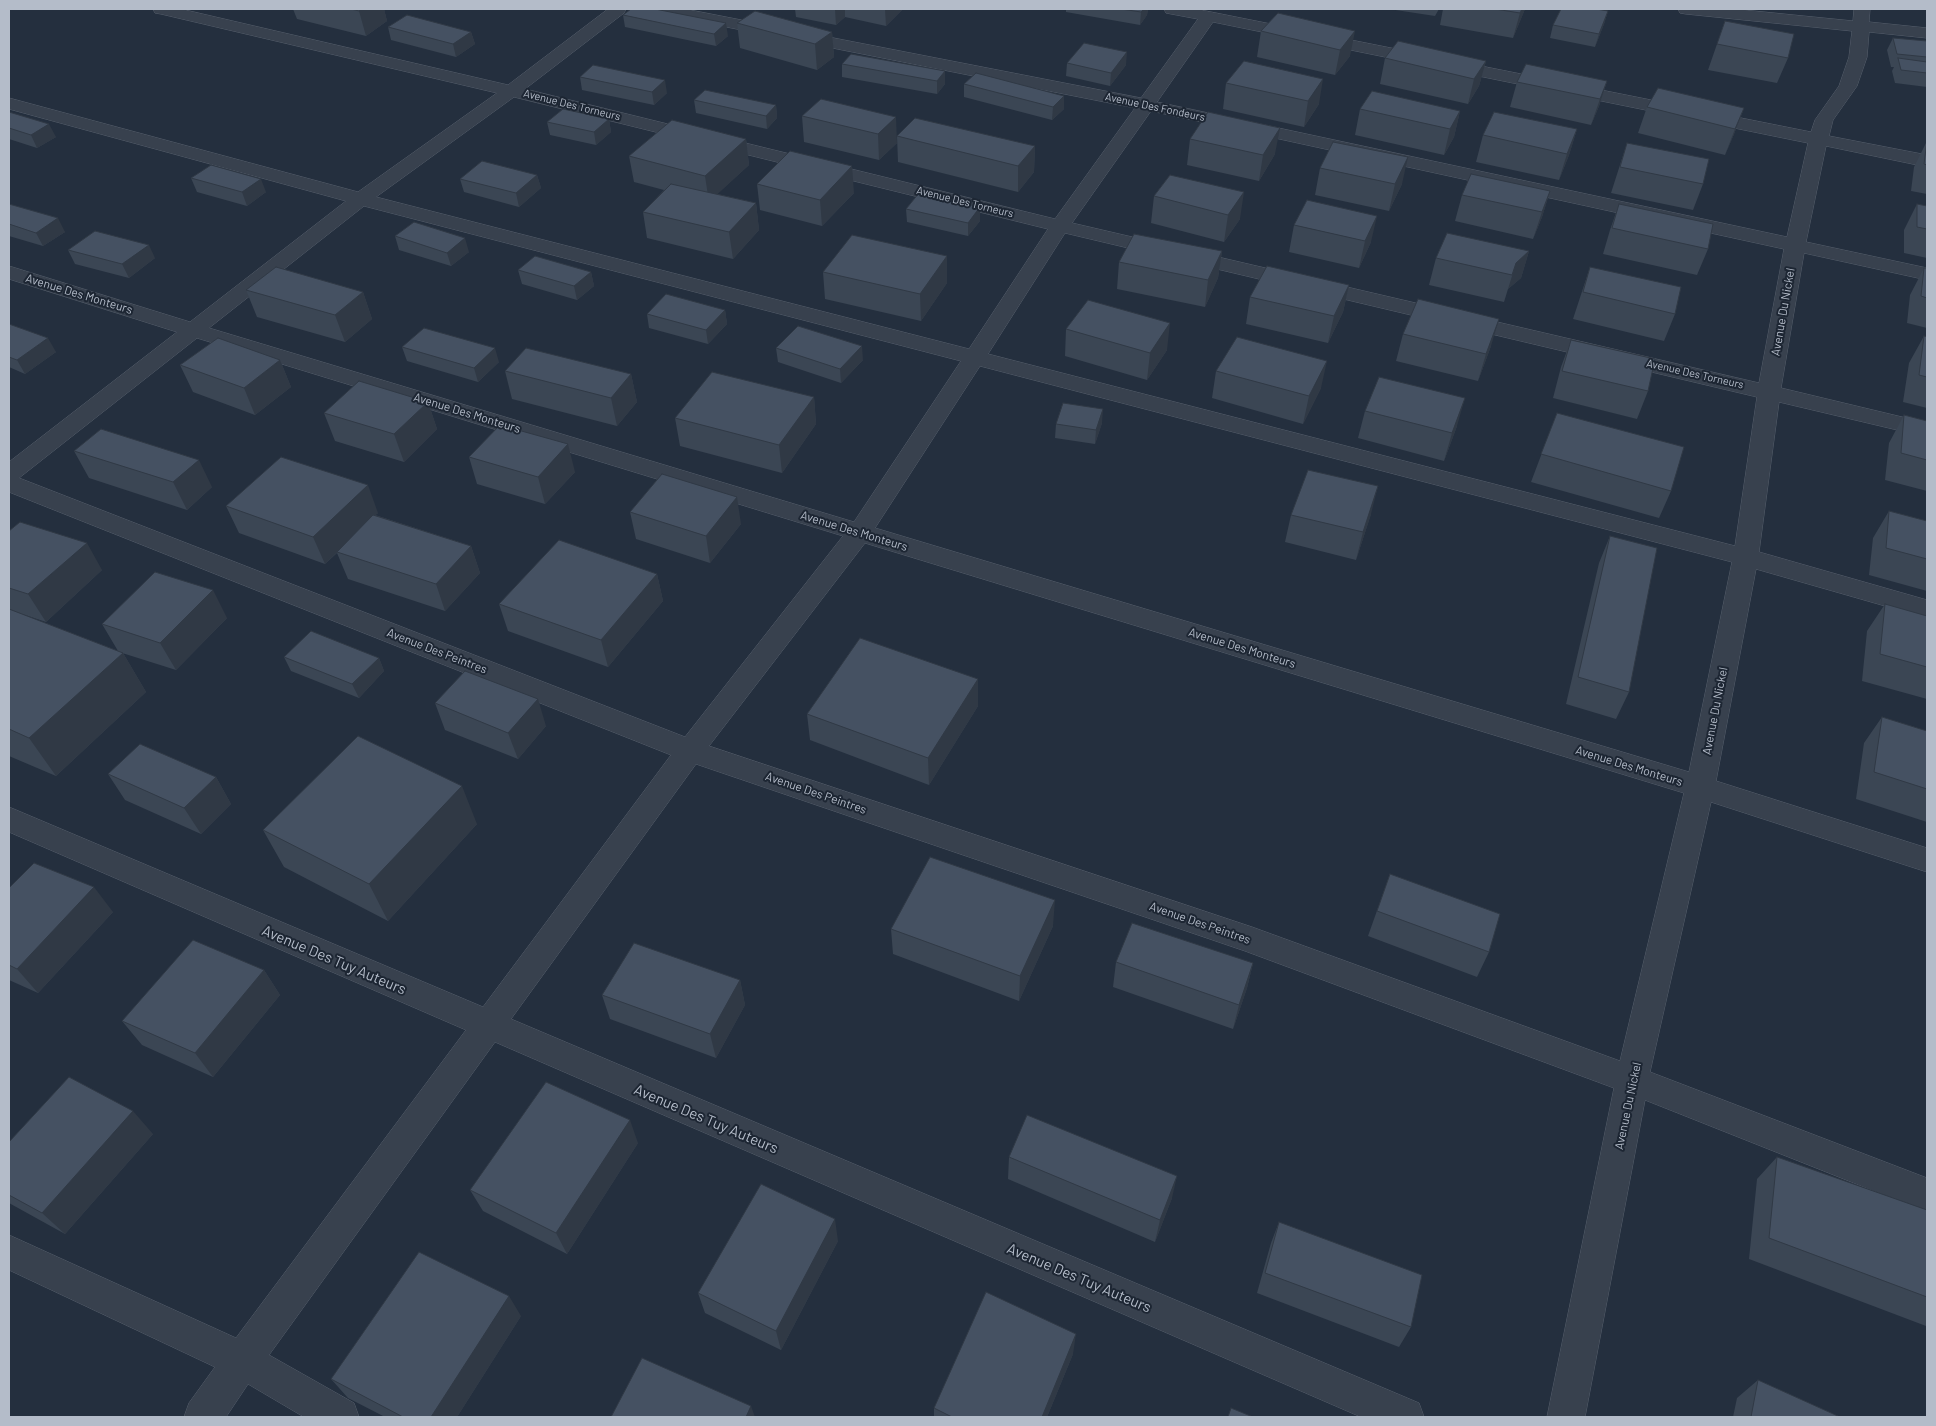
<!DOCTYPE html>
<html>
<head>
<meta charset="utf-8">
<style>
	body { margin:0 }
	#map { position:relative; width:1936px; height:1426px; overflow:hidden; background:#242f3e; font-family:Barlow,sans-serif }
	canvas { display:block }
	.frame { position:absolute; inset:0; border:10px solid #b4bcc9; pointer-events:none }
</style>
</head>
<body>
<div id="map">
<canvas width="1936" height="1426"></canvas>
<div class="frame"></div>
</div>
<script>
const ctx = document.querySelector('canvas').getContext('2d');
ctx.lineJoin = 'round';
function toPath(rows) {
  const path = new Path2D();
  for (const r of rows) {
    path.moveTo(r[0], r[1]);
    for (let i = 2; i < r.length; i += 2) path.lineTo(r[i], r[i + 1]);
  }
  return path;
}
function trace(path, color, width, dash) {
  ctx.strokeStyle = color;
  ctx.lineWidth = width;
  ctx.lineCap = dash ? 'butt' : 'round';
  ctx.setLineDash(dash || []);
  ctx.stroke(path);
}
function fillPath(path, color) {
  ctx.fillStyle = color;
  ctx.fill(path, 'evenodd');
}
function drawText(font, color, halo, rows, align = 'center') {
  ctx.font = font + ' Barlow,sans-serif';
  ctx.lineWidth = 4;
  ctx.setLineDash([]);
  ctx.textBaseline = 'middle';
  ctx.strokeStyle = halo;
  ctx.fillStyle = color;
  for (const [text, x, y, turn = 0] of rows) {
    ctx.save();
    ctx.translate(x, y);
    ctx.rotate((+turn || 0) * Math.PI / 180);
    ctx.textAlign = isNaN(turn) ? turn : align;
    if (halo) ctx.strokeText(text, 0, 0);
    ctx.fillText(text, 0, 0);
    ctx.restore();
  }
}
const minor = toPath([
	[153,9,181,9,508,85,608,9,626,9,624,13,525,89,1055,219,1135,108,661,14,655,13,653,9,685,9,1141,98,1198,19,1166,13,1164,9,1196,9,1811,132,1815,120,1839,86,1849,57,1852,31,1686,14,1680,13,1678,9,1734,9,1853,21,1854,9,1870,9,1869,22,1927,28,1927,38,1869,32,1867,57,1857,86,1833,120,1829,136,1927,155,1927,167,1826,146,1806,242,1927,268,1927,280,1804,253,1781,388,1927,423,1927,437,1779,402,1759,552,1927,600,1927,618,1756,569,1716,781,1927,848,1927,872,1711,802,1650,1072,1927,1178,1927,1212,1645,1100,1585,1417,1547,1417,1614,1088,1245,951,696,764,511,1019,1419,1403,1424,1417,1361,1417,495,1042,269,1355,354,1403,359,1417,304,1417,248,1384,226,1417,184,1417,189,1403,215,1367,9,1270,9,1235,236,1338,466,1030,9,832,9,807,483,1007,671,755,9,492,9,462,177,332,9,279,9,266,190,322,346,201,9,109,9,98,358,192,497,93,161,14,155,13,153,9],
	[1213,22,1808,143,1787,237,1157,102,1213,22],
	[514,97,1048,229,969,349,376,197,514,97],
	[1151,111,1784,249,1759,383,1072,223,1151,111],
	[364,206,961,361,854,522,209,328,364,206],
	[1065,233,1757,397,1735,546,988,354,1065,233],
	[197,338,843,536,685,737,19,478,197,338],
	[980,366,1732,562,1689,772,875,528,980,366],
	[865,543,1684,793,1620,1061,1252,927,709,746,865,543]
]);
const wall = toPath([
	[293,9,384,9,387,21,366,36,297,19],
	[795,9,902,9,902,10,886,26,845,17,836,25,796,17],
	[1066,9,1148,9,1147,15,1140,25,1066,12],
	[1389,9,1439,9,1435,16],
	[1443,9,1525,9,1513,38,1440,25],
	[1608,11,1604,24,1595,47,1550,38,1553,25],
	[1278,13,1350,56,1335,75,1257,57,1261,31],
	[623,15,728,36,716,46,625,27],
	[1725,21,1788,58,1777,83,1708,70],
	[737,23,832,32,834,57,817,70,740,48],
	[388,27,471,32,475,44,456,57,391,40],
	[1893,38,1927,41,1927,87,1895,83,1892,71,1894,67,1891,67,1887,50],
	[1385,58,1486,61,1479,86,1468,104,1380,84],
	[1244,61,1319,104,1304,127,1223,109,1226,83],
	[1067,63,1126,65,1110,86,1066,76],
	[842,64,945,71,945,84,937,94,842,77],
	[580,77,667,93,654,105,582,90],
	[1607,81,1599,106,1591,125,1510,107,1517,82],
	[964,84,1064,96,1064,109,1052,120,964,97],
	[821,99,897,143,879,160,804,142,802,116],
	[694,100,776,105,777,118,767,129,696,113],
	[1647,107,1744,108,1734,134,1725,155,1638,133],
	[1360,109,1460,111,1454,137,1444,155,1355,135],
	[9,112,56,137,37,148,9,139],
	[609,119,611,132,596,145,550,135,547,122],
	[1577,129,1569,155,1559,180,1476,162,1483,135],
	[897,136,1035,146,1034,172,1018,192,898,162],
	[746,139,749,165,717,194,756,203,759,230,733,259,647,238,643,212,664,190,634,182,629,156],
	[1190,139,1275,154,1259,181,1187,165],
	[1927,141,1927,194,1911,191,1914,167],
	[1627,143,1703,184,1693,210,1611,193],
	[1320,168,1402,184,1389,211,1315,195],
	[537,175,541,188,519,207,464,192,460,179],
	[1170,175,1240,219,1224,242,1151,223,1154,196],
	[191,178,266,192,247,206,197,192],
	[757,184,854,193,822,226,760,210],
	[1550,191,1542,217,1533,239,1455,221,1462,195],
	[9,204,65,232,43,246,9,236],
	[1619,204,1708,249,1697,275,1603,254,1610,230],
	[1917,204,1927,206,1927,258,1904,253,1904,230],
	[906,209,980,221,968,236,907,222],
	[1294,225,1371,242,1359,268,1289,252],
	[395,236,469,252,451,266,399,250],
	[68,250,155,258,129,278,75,264],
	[1222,251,1218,278,1205,307,1117,289,1119,262],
	[1529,251,1521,278,1508,289,1504,302,1429,285,1436,258],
	[947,256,947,283,921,321,825,299,823,272],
	[1590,267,1675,314,1664,341,1573,319],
	[1924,268,1927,268,1927,328,1907,323,1910,295],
	[518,270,591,272,594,286,577,300,522,284],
	[1349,285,1343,312,1328,343,1246,324,1250,297],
	[246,290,363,292,372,319,345,342,257,317],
	[725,310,727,324,708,344,649,328,647,314],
	[9,324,56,352,25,374,9,367],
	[1066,329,1167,350,1147,380,1065,356],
	[1403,334,1491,346,1478,381,1396,361],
	[1924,336,1927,337,1927,408,1903,402,1909,363],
	[1571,340,1648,391,1637,419,1553,398,1561,367],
	[402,347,499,362,478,382,407,361],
	[776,348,863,360,841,383,778,362],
	[280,360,291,387,255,415,193,392,180,365],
	[505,371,631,374,637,402,617,426,512,399],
	[1216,371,1321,388,1303,424,1212,398],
	[814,397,816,424,782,473,680,446,675,418],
	[428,402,437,429,404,462,335,441,324,413],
	[1365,411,1457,426,1444,461,1358,438],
	[1557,413,1671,491,1659,518,1531,482],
	[1904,415,1927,421,1927,491,1885,480,1889,443],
	[1102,423,1095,444,1055,438,1056,424],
	[74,451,212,487,187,510,89,478],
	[469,457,575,472,545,504,477,484],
	[226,506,378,513,375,515,471,546,480,573,445,611,348,579,337,553,325,564,239,533],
	[1889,511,1927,521,1927,591,1869,575,1873,538],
	[630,512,741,524,710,563,636,539],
	[1371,514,1356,560,1285,542,1291,515],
	[9,531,102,570,46,622,22,614,118,651,102,624,227,618,176,670,119,652,123,653,146,692,56,776,9,756],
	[1610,536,1629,692,1616,719,1566,704,1599,563],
	[657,574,663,601,608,667,508,631,499,604],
	[1885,604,1927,616,1927,699,1862,681,1867,631],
	[284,657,379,658,384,671,359,698,291,671],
	[978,679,978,706,929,785,810,740,807,714],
	[435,703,546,726,518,759,445,730],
	[1882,717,1927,731,1927,822,1856,799,1864,743],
	[108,774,216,777,231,804,201,834,125,800],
	[477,824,388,921,284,867,263,830],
	[1390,874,1489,952,1477,977,1368,936],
	[9,888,113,912,38,993,9,980],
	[1053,926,1019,1001,893,954,891,929],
	[1116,962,1253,963,1247,988,1233,1029,1113,987],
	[264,970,280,995,213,1077,142,1045,122,1021],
	[740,980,745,1005,716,1058,610,1019,602,995],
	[153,1134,65,1234,9,1203,9,1142],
	[638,1143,567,1254,483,1211,470,1190],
	[1009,1157,1172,1198,1155,1242,1008,1179],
	[1777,1157,1927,1210,1927,1325,1926,1326,1749,1259,1757,1179],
	[1279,1222,1411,1327,1399,1347,1257,1293,1271,1243],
	[838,1241,781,1350,705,1313,698,1293],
	[521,1316,457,1417,385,1417,348,1398,331,1379],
	[1073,1354,1047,1417,934,1417,934,1408],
	[1758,1380,1840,1417,1733,1417,1737,1398]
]);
const shadedWall = toPath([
	[355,9,384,9,387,21,366,36,359,11],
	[835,9,845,9,845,17,836,25],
	[885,9,902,9,902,10,886,26],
	[1144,9,1148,9,1147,15,1140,25,1141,12],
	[1522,9,1525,9,1513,38,1520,13],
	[1608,11,1604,24,1595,47,1599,34],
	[726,23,728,36,716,46,714,34],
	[1355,31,1350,56,1335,75,1340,50],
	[471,32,475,44,456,57,453,44],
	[832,32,834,57,817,70,815,44],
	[1127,52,1126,65,1110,86,1111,73],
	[1486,61,1479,86,1468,104,1474,79],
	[945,71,945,84,937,94,937,81],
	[1323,79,1319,104,1304,127,1308,101],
	[665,80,667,93,654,105,652,92],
	[1607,81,1599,106,1591,125,1600,99],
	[1064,96,1064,109,1052,120,1053,107],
	[776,105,777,118,767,129,766,116],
	[1744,108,1734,134,1725,155,1735,129],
	[1460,111,1454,137,1444,155,1450,129],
	[896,117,897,143,879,160,878,134],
	[609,119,611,132,596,145,594,132],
	[49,124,56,137,37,148,31,135],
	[1280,128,1275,154,1259,181,1263,155],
	[1577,129,1569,155,1559,180,1567,154],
	[746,139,749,165,709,202,705,176],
	[1035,146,1034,172,1018,192,1018,166],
	[1408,157,1402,184,1389,211,1395,184],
	[852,166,854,193,822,226,820,200],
	[537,175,541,188,519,207,516,193],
	[261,179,266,192,247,206,242,192],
	[1550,191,1542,217,1533,239,1542,212],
	[1244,192,1240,219,1224,242,1228,215],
	[756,203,759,230,733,259,729,232],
	[980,207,980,221,968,236,968,223],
	[1377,216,1371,242,1359,268,1365,241],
	[58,218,65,232,43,246,36,233],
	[465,238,469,252,451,266,447,253],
	[149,245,155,258,129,278,122,264],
	[1222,251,1218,278,1205,307,1208,280],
	[1529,251,1521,278,1508,289,1504,302,1516,263],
	[947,256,947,283,921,321,920,294],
	[591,272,594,286,577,300,574,286],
	[1349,285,1343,312,1328,343,1334,316],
	[363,292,372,319,345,342,335,315],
	[725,310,727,324,708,344,706,330],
	[1499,319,1491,346,1478,381,1486,354],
	[1170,323,1167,350,1147,380,1150,353],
	[48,338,56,352,25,374,17,360],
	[862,346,863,360,841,383,840,369],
	[495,348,499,362,478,382,474,368],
	[280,360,291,387,255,415,244,388],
	[1327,361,1321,388,1303,424,1309,396],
	[631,374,637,402,617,426,611,398],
	[814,397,816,424,782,473,779,445],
	[1465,398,1457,426,1444,461,1452,433],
	[428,402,437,429,404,462,394,434],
	[1103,409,1102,423,1095,444,1096,430],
	[568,444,575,472,545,504,538,477],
	[199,460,212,487,187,510,173,482],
	[368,485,378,513,325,564,313,537],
	[1378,486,1371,514,1356,560,1363,532],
	[737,497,741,524,710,563,706,536],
	[87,543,102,570,46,622,28,594],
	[471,546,480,573,445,611,436,584],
	[657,574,663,601,608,667,601,640],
	[213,590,227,618,176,670,160,643],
	[123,653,146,692,56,776,29,738],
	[379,658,384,671,359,698,352,684],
	[978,679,978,706,929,785,928,758],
	[538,699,546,726,518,759,508,733],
	[216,777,231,804,201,834,184,808],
	[462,786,477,824,388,921,369,884],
	[94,887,113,912,38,993,17,969],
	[1055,900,1053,926,1019,1001,1020,976],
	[1253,963,1247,988,1233,1029,1239,1005],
	[264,970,280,995,213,1077,195,1053],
	[740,980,745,1005,716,1058,710,1034],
	[133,1111,153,1134,65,1234,42,1213],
	[630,1120,638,1143,567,1254,556,1233],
	[1177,1176,1172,1198,1155,1242,1160,1220],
	[835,1219,838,1241,781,1350,776,1331],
	[509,1296,521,1316,457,1417,431,1417],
	[1076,1334,1073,1354,1047,1417,1042,1417],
	[751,1406,755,1417,746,1417]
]);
const building = toPath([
	[351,9,362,9,359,11,351,9],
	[631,9,655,9,726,23,714,34,623,15,631,9],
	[1121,9,1144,9,1141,12,1121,9],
	[1495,9,1522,9,1520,13,1495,9],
	[1561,9,1596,9,1608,11,1599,34,1553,25,1561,9],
	[755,11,832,32,815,44,737,23,755,11],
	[1278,13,1355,31,1340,50,1261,31,1278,13],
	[407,15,471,32,453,44,388,27,407,15],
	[1725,21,1794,34,1788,58,1717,44,1725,21],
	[1893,38,1927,41,1927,57,1897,54,1893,38],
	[1398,41,1486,61,1474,79,1385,58,1398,41],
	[1084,43,1127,52,1111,73,1067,63,1084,43],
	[851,54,945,71,937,81,842,64,851,54],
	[1898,58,1927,62,1927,73,1901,70,1898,58],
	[1244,61,1323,79,1308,101,1226,83,1244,61],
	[1526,64,1607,81,1600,99,1517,82,1526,64],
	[593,65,665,80,652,92,580,77,593,65],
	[976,73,1064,96,1053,107,964,84,976,73],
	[1658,88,1744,108,1735,129,1647,107,1658,88],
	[705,90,776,105,766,116,694,100,705,90],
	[1372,91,1460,111,1450,129,1360,109,1372,91],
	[821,99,896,117,878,134,802,116,821,99],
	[563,109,609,119,594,132,547,122,563,109],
	[9,112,49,124,31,135,9,128,9,112],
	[1208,112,1280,128,1263,155,1190,139,1208,112],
	[1494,112,1577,129,1567,154,1483,135,1494,112],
	[915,118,1035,146,1018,166,897,136,915,118],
	[672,120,746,139,705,176,629,156,672,120],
	[1927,141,1927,165,1924,164,1927,141],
	[1333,142,1408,157,1395,184,1320,168,1333,142],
	[1627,143,1709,159,1703,184,1620,167,1627,143],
	[790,151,852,166,820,200,757,184,790,151],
	[482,161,537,175,516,193,460,179,482,161],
	[211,165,261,179,242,192,191,178,211,165],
	[1471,174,1550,191,1542,212,1462,195,1471,174],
	[1170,175,1244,192,1228,215,1154,196,1170,175],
	[671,184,756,203,729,232,643,212,671,184],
	[919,193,980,207,968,223,906,209,919,193],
	[1307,200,1377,216,1365,241,1294,225,1307,200],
	[9,204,58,218,36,233,9,224,9,204],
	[1619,204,1713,224,1708,249,1612,228,1619,204],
	[1917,204,1927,206,1927,229,1917,227,1917,204],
	[414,222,465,238,447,253,395,236,414,222],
	[95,231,149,245,122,264,68,250,95,231],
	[1447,233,1529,251,1516,263,1512,275,1436,258,1447,233],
	[1134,234,1222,251,1208,280,1119,262,1134,234],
	[852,235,947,256,920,294,823,272,852,235],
	[535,256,591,272,574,286,518,270,535,256],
	[1267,266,1349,285,1334,316,1250,297,1267,266],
	[276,267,363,292,335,315,246,290,276,267],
	[1590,267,1681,287,1675,314,1583,292,1590,267],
	[1924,268,1927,268,1927,298,1921,296,1924,268],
	[666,294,725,310,706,330,647,314,666,294],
	[1418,299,1499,319,1486,354,1403,334,1418,299],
	[1088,300,1170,323,1150,353,1066,329,1088,300],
	[9,324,48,338,17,360,9,357,9,324],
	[798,326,862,346,840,369,776,348,798,326],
	[424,328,495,348,474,368,402,347,424,328],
	[1924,336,1927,337,1927,377,1919,375,1924,336],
	[1237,337,1327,361,1309,396,1216,371,1237,337],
	[218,338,280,360,244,388,180,365,218,338],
	[1571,340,1655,359,1648,391,1562,371,1571,340],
	[526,348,631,374,611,398,505,371,526,348],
	[712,372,814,397,779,445,675,418,712,372],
	[1379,377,1465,398,1452,433,1365,411,1379,377],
	[359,381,428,402,394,434,324,413,359,381],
	[1063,403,1103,409,1096,430,1056,424,1063,403],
	[1557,413,1684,447,1671,491,1541,454,1557,413],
	[1904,415,1927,421,1927,460,1901,453,1904,415],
	[500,425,568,444,538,477,469,457,500,425],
	[101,429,199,460,173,482,74,451,101,429],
	[281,457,368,485,313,537,226,506,281,457],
	[1308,470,1378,486,1363,532,1291,515,1308,470],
	[662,474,737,497,706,536,630,512,662,474],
	[1889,511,1927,521,1927,559,1886,548,1889,511],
	[373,515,471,546,436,584,337,552,373,515],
	[20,522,87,543,28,594,9,588,9,531,20,522],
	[1610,536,1657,548,1629,692,1578,677,1610,536],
	[559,540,657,574,601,640,499,604,559,540],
	[155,572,213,590,160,643,102,624,155,572],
	[1885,604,1927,616,1927,667,1880,654,1885,604],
	[9,609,123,653,29,738,9,729,9,609],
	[311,631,379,658,352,684,284,657,311,631],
	[860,638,978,679,928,758,807,714,860,638],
	[465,671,538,699,508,733,435,703,465,671],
	[1882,717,1927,731,1927,789,1874,772,1882,717],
	[358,736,462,786,369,884,263,830,358,736],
	[140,744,216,777,184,808,108,774,140,744],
	[930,857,1055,900,1020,976,891,929,930,857],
	[34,863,94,887,17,969,9,965,9,888,34,863],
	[1390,874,1500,914,1489,952,1377,911,1390,874],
	[1132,923,1253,963,1239,1005,1116,962,1132,923],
	[193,940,264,970,195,1053,122,1021,193,940],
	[634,943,740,980,710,1034,602,995,634,943],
	[69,1077,133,1111,42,1213,9,1195,9,1142,69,1077],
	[546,1082,630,1120,556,1233,470,1190,546,1082],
	[1027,1115,1177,1176,1160,1220,1009,1157,1027,1115],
	[1777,1157,1927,1210,1927,1297,1769,1238,1777,1157],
	[761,1184,835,1219,776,1331,698,1293,761,1184],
	[1279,1222,1422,1275,1411,1327,1265,1273,1279,1222],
	[419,1252,509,1296,431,1417,403,1417,331,1379,419,1252],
	[986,1292,1076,1334,1042,1417,952,1417,934,1408,986,1292],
	[642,1358,751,1406,746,1417,611,1417,642,1358],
	[1758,1380,1840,1417,1751,1417,1758,1380],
	[1231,1408,1253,1417,1228,1417,1231,1408]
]);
const farStreetnames = [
	["Avenue Des Torneurs",572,105,14],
	["Avenue Des Fondeurs",1155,107,12],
	["Avenue Des Torneurs",965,202,14],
	["Avenue Des Torneurs",1695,374,13]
];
const streetNames = [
	["Avenue Des Monteurs",79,294,17],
	["Avenue Du Nickel",1783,312,-80],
	["Avenue Des Monteurs",467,413,17],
	["Avenue Des Monteurs",854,531,17],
	["Avenue Des Monteurs",1242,648,17],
	["Avenue Des Peintres",437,651,21],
	["Avenue Du Nickel",1715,711,-79],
	["Avenue Des Monteurs",1629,766,17],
	["Avenue Des Peintres",816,793,19],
	["Avenue Des Peintres",1200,923,19],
	["Avenue Du Nickel",1628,1106,-78]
];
const nearStreetnames = [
	["Avenue Des Tuy Auteurs",334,960,23],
	["Avenue Des Tuy Auteurs",706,1119,23],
	["Avenue Des Tuy Auteurs",1079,1278,23]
];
trace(minor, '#565f6c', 1);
fillPath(minor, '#38414e');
fillPath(wall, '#3b4654');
fillPath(shadedWall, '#303945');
fillPath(building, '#455162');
trace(building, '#303945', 1);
drawText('11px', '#b4bcc9', '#1d2633', farStreetnames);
drawText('12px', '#b4bcc9', '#1d2633', streetNames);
drawText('15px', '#b4bcc9', '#1d2633', nearStreetnames);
</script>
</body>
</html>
